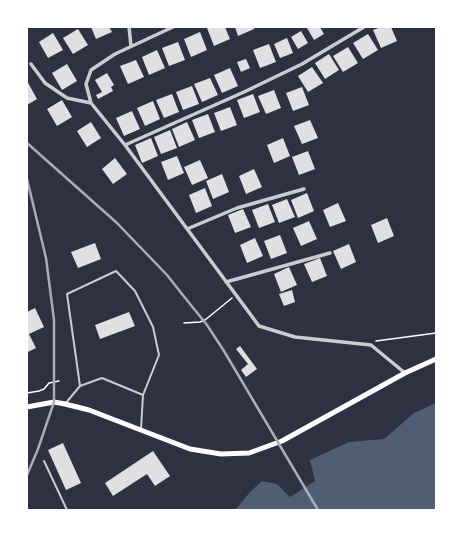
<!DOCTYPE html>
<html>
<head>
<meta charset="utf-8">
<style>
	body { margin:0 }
	#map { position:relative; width:463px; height:537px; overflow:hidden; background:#2d3142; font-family:"PT Sans",sans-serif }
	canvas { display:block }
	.frame { position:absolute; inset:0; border:28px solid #fff; pointer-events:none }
</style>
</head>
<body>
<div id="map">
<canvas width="463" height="537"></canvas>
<div class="frame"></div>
</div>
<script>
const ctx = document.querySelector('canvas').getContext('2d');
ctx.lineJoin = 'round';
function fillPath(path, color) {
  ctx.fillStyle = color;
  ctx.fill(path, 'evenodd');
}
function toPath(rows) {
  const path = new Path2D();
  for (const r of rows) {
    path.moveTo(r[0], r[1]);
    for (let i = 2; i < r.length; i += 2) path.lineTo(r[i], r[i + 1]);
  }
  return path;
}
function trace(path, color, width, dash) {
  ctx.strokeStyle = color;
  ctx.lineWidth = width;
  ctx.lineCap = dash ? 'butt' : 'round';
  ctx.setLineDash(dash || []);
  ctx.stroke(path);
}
const water = toPath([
	[436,403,436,510,235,510,250,492,262,481,277,484,290,497,315,481,310,460,349,442,384,439,414,413]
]);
const building = toPath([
	[91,27,109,27,112,32,96,39],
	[209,27,225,27,230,39,214,46,207,28],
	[235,27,254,27,254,29,238,36],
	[309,27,320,27,324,34,314,40,307,28],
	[381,27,391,27,397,41,381,48,373,30],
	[78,29,88,45,73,54,63,38],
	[301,31,308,43,298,49,291,37],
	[200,32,207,50,191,57,184,39],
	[53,33,63,50,48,58,39,42],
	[368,34,378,50,363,59,353,43],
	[287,38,293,53,280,58,274,44],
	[178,42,185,60,169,66,162,48],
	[269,44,276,62,260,68,253,50],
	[348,47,358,63,343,72,333,56],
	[157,50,165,68,149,75,142,57],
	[329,54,339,70,325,79,315,63],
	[246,59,250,68,241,72,237,62],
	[136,60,144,77,128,84,120,66],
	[67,64,77,81,62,90,52,73],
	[312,67,323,83,308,92,298,76],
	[230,68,238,86,222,93,214,75],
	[107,73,114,85,111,87,113,91,98,99,96,95,102,92,95,80],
	[210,78,218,95,202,102,194,84],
	[27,81,37,99,27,105],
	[192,86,199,104,183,110,176,92],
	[302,87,309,105,293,111,286,93],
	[274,90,281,108,266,114,258,96],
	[172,94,179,112,164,118,156,100],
	[253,94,260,112,244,118,237,100],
	[62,100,72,117,57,126,47,109],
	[153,101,160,119,145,126,137,108],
	[230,107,237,125,221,131,214,113],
	[132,111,140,129,124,136,116,118],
	[208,114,215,132,199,138,192,120],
	[310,120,318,138,302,144,294,126],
	[91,122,101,138,87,147,77,131],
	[187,122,195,140,179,147,172,129],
	[170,130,177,148,161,154,154,137],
	[151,138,158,156,142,163,135,145],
	[283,138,290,156,274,163,267,145],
	[308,151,315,169,299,175,292,157],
	[177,156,184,173,168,180,161,162],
	[115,158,127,174,113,184,102,169],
	[200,160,208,178,192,185,184,167],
	[254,169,262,187,246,194,239,176],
	[222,174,229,192,213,199,206,181],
	[205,188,212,206,196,213,189,195],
	[307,193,314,211,298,218,291,200],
	[287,199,295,217,279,223,272,205],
	[338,203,346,221,330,227,323,210],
	[268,204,275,222,259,228,252,210],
	[243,209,251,227,235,233,228,215],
	[387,218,394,236,378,243,371,225],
	[309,221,317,239,301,246,293,228],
	[280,235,287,253,271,259,264,241],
	[255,238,263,256,247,263,240,245],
	[95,243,101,259,78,268,71,252],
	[349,244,356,262,341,269,333,251],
	[320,258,327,276,312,282,304,264],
	[289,267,297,285,281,292,274,274],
	[292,290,295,302,284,306,279,294],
	[35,308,44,327,29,334,36,348,28,352,27,312],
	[129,312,135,326,100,339,95,325],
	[240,346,257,369,246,377,241,370,248,364,236,349],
	[63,443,81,483,66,490,48,450],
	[153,451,170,476,155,486,147,474,113,496,105,483]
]);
const path = toPath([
	[184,323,200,322,205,320,232,298],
	[376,341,436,333],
	[27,393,39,391,44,389,49,383,59,381]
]);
const service = toPath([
	[80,386,102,378,143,395],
	[65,404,80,386,67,294,116,271,135,291,153,327,159,355,143,395,141,429],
	[44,461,67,510]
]);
const minor = toPath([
	[129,27,131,46],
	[173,27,115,54,91,70,86,84,91,103,125,145,259,326,295,337,371,345,405,373],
	[31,64,45,83,67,98,91,103],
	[125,145,244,92,302,64,364,27],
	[187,229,237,208,304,189],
	[226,282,330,253]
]);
const secondary = toPath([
	[27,407,54,402,65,404,89,410,190,449,221,454,249,453,282,441,405,373,436,359]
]);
const rail = toPath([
	[27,143,117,223,167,275,182,294,207,325,224,351,318,510],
	[27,179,46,258,54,320,54,402,38,449,27,475]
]);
fillPath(water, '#4f5d75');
fillPath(building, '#e0e0e3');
trace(path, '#fff', 1.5);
trace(service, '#caccd0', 2);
trace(minor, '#caccd0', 3.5);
trace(secondary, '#fff', 5);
trace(rail, '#abadb3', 2.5);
</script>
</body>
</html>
